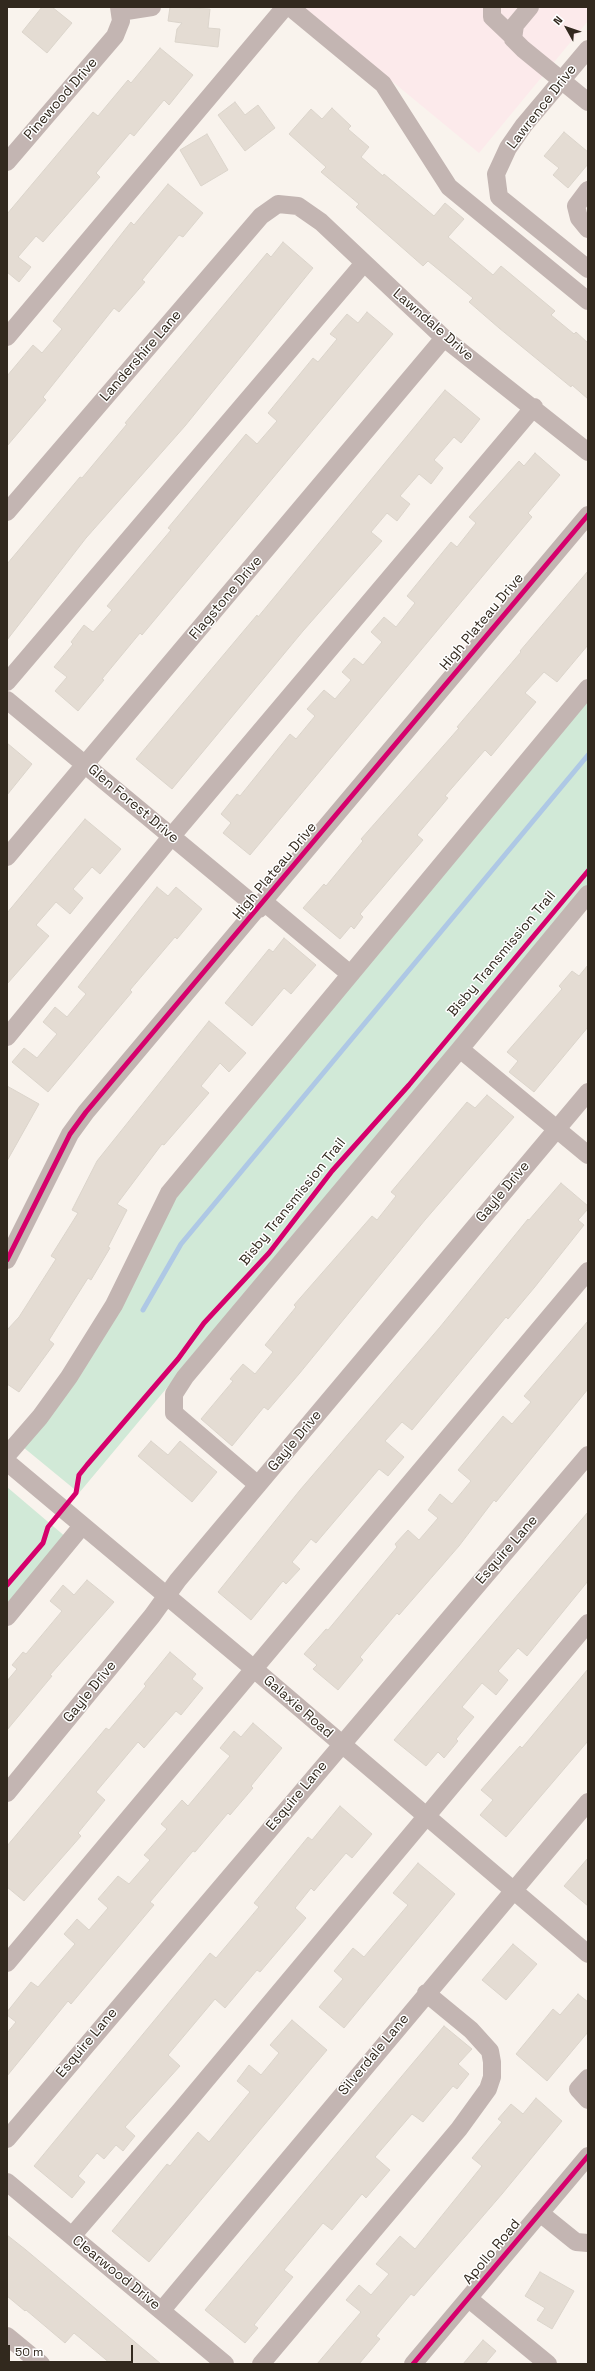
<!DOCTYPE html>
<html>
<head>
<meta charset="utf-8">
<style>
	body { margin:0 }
	#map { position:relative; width:595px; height:2371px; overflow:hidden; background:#f9f3ed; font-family:"Space Grotesk",sans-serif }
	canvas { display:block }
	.frame { position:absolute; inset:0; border:8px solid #32291e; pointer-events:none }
	.north { position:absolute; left:547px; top:8px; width:40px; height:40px; -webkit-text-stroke:3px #fff; paint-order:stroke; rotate:310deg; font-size:11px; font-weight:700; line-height:16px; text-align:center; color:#32291e }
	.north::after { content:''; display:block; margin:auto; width:14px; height:18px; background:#32291e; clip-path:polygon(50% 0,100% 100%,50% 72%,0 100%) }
	.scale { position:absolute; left:8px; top:2345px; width:125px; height:18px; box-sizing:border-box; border:2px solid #32291e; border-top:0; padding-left:5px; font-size:12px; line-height:14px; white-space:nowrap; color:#32291e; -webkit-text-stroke:3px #fff; paint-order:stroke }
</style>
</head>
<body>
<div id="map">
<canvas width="595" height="2371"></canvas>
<div class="frame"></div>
<div class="north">N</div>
<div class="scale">50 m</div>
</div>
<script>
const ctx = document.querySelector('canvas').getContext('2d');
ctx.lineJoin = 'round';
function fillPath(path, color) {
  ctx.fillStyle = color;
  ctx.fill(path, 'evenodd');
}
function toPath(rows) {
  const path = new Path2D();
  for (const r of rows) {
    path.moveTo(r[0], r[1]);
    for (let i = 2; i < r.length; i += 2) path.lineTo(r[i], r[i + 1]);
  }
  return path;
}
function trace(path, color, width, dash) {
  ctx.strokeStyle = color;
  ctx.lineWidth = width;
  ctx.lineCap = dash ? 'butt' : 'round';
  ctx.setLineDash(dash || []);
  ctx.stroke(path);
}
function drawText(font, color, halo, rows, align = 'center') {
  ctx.font = font + ' "Space Grotesk",sans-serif';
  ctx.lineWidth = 3;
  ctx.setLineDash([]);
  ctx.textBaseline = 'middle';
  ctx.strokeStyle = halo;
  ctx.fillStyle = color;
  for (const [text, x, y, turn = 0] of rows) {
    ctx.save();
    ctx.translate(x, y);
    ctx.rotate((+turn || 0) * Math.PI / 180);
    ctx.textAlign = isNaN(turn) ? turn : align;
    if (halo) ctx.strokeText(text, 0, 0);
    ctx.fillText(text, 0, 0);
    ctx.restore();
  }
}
const education = toPath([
	[302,7,588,7,588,21,479,153]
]);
const green = toPath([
	[588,695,588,884,79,1493,23,1447,159,1212],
	[7,1487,67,1538,7,1609]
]);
const stream = toPath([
	[143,1310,181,1244,588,755]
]);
const building = toPath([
	[42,7,52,7,72,23,47,53,22,32,42,7],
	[170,7,210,9,208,28,220,29,218,47,175,42,177,29,182,23,168,21,170,7],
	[160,48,193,75,169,105,164,100,134,136,130,133,96,173,100,177,43,242,36,236,18,257,31,267,19,282,7,272,7,214,93,112,98,116,128,80,131,83,160,48],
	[235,102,245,115,258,105,275,128,245,151,218,115,235,102],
	[332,108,351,126,348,129,369,147,361,157,383,176,384,174,434,216,445,203,464,219,448,237,493,275,501,266,555,311,551,315,574,334,576,332,588,343,588,399,572,385,571,387,499,328,469,302,473,298,428,261,423,266,356,207,359,204,321,172,326,167,289,134,311,109,322,119,332,108],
	[564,132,588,152,588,164,568,188,553,175,559,168,544,156,564,132],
	[207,134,228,170,201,186,180,150,207,134],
	[168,184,203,213,183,237,179,235,142,280,145,282,119,312,114,308,43,397,46,400,7,446,7,376,33,345,42,353,62,329,53,321,131,222,134,225,168,184],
	[283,242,313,268,185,426,86,538,7,640,7,564,80,477,82,478,127,424,125,423,267,253,271,257,283,242],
	[367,312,393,334,142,635,140,633,102,679,104,680,78,711,55,691,67,677,54,667,73,644,71,642,84,625,93,632,112,610,107,606,171,530,168,528,246,434,257,444,277,421,268,413,313,358,318,362,337,339,330,334,347,314,358,323,367,312],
	[445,390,480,419,461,443,454,437,434,460,443,468,431,484,419,474,400,496,410,504,397,521,387,513,371,532,382,541,303,631,172,789,136,759,257,615,258,617,445,390],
	[535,453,560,475,528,513,532,517,250,855,223,833,231,823,221,814,237,794,240,796,290,734,296,739,315,716,307,709,324,690,335,699,351,680,342,672,354,658,363,665,382,642,371,632,384,617,396,627,415,603,407,596,451,542,457,547,476,523,469,517,519,461,524,466,535,453],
	[588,571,588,645,557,682,544,672,525,693,536,702,491,756,485,750,445,796,448,798,417,835,423,840,360,914,363,917,354,929,351,926,340,939,303,908,324,884,326,886,363,841,361,839,459,728,457,727,521,652,520,651,588,571],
	[7,743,32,764,7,795,7,743],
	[85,819,121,849,100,874,92,867,73,889,83,898,70,914,56,902,36,925,49,936,7,984,7,913,85,819],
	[157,887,168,896,176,887,202,909,177,939,175,937,130,990,132,992,48,1092,12,1062,24,1048,37,1058,57,1034,43,1022,55,1007,67,1017,86,994,78,987,157,887],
	[284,938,316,965,291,994,284,988,252,1026,225,1003,269,949,273,952,284,938],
	[588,965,588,1027,534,1092,509,1072,518,1061,507,1052,562,989,559,986,572,971,579,976,588,965],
	[209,1021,246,1053,229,1072,220,1063,201,1086,209,1093,164,1145,162,1144,117,1204,127,1210,108,1247,110,1248,91,1280,88,1278,49,1340,54,1344,19,1392,7,1384,7,1330,19,1317,56,1259,51,1256,78,1213,72,1210,97,1161,209,1021],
	[7,1086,39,1104,7,1161,7,1086],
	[487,1095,514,1117,425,1220,299,1374,268,1410,264,1407,232,1446,201,1419,233,1381,230,1379,243,1364,255,1374,273,1352,265,1345,296,1307,294,1305,372,1216,377,1220,396,1196,391,1192,467,1102,475,1108,487,1095],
	[561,1183,588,1206,588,1209,578,1220,584,1225,534,1288,508,1319,506,1317,412,1430,402,1422,385,1441,404,1457,388,1476,379,1469,316,1543,311,1539,292,1562,300,1569,286,1584,283,1581,251,1620,218,1592,300,1490,440,1327,528,1219,529,1220,561,1183],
	[588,1321,588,1389,496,1502,494,1500,459,1546,399,1615,397,1613,360,1657,363,1660,338,1690,313,1669,317,1665,304,1654,326,1629,328,1630,397,1547,395,1544,408,1530,419,1540,438,1518,428,1510,440,1494,452,1504,471,1481,458,1470,503,1416,512,1424,531,1402,524,1396,588,1321],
	[151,1441,168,1455,180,1441,217,1472,192,1502,138,1456,151,1441],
	[588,1512,588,1581,527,1656,518,1648,498,1671,508,1680,496,1695,482,1683,462,1707,474,1717,456,1739,458,1741,444,1758,438,1752,426,1766,394,1740,588,1512],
	[87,1580,114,1602,50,1675,52,1676,7,1730,7,1681,17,1669,12,1665,23,1652,26,1654,62,1611,50,1601,63,1585,74,1595,87,1580],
	[170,1652,196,1674,192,1679,203,1688,181,1715,176,1711,144,1748,138,1742,96,1792,105,1800,78,1833,81,1836,24,1901,7,1887,7,1846,106,1728,109,1730,146,1686,144,1684,170,1652],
	[588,1669,588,1741,506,1837,480,1815,493,1800,481,1790,520,1746,522,1748,588,1669],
	[253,1723,282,1748,251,1786,253,1788,230,1815,228,1813,195,1852,193,1851,150,1902,154,1905,71,2004,68,2001,7,2076,7,2033,16,2022,7,2015,7,2012,31,1982,38,1987,75,1944,64,1934,77,1919,89,1930,108,1908,98,1899,118,1876,129,1884,150,1860,144,1855,167,1829,161,1824,182,1800,188,1806,230,1756,220,1748,234,1731,241,1737,253,1723],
	[340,1806,372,1834,352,1858,346,1853,314,1891,311,1888,295,1908,306,1918,260,1972,257,1970,225,2008,215,1999,168,2055,180,2066,125,2127,135,2136,123,2151,116,2145,104,2159,97,2153,78,2176,85,2182,72,2198,34,2166,210,1953,216,1958,259,1907,254,1903,308,1837,312,1840,340,1806],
	[588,1858,588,1906,564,1886,588,1858],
	[418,1863,455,1894,344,2028,319,2007,343,1979,334,1971,353,1948,364,1957,408,1905,393,1893,418,1863],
	[513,1944,537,1964,506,2000,482,1980,513,1944],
	[578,1994,588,2002,588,2032,547,2081,516,2054,553,2009,560,2015,578,1994],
	[292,2020,327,2050,149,2262,112,2231,167,2164,170,2166,198,2132,209,2142,250,2092,237,2081,249,2065,261,2075,279,2053,270,2045,292,2020],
	[444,2026,472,2049,458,2064,469,2074,457,2089,453,2086,423,2122,412,2114,375,2157,390,2170,366,2198,362,2194,332,2230,323,2223,284,2270,293,2277,254,2325,258,2328,245,2343,205,2310,444,2026],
	[536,2098,562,2121,502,2194,414,2296,411,2294,376,2336,380,2339,359,2364,317,2364,361,2312,346,2300,359,2285,371,2295,389,2274,376,2264,400,2236,415,2249,482,2166,472,2158,502,2122,498,2119,511,2104,523,2114,536,2098],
	[7,2235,26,2250,161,2364,111,2364,74,2333,65,2343,26,2310,25,2311,7,2296,7,2235],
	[540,2272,574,2291,552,2329,537,2320,545,2308,525,2296,540,2272],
	[483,2340,496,2351,485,2364,463,2364,483,2340]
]);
const minor = toPath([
	[290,7,383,84,449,187,588,301],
	[492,7,492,17,513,37],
	[530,7,515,25,513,39,523,49,588,102],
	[120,12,152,7],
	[588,49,524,125,508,148,496,174,499,197,588,269],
	[7,162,115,36,121,21,119,7],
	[588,190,576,206,579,218,588,229],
	[7,337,285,7],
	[7,512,261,216,278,204,298,206,321,222,444,338,588,452],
	[7,682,364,263],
	[7,700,259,909],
	[7,857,444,338],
	[264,902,350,974],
	[7,1037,171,837,534,407],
	[460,1049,588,894],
	[7,1260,70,1134,86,1112,588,515],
	[7,1455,40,1417,69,1377,114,1305,169,1193,588,688],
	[7,1462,254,1669,588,1954],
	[258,1485,174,1413,174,1394,185,1377,460,1049,588,1155],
	[7,1617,82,1526],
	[7,1793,152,1616,178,1580,588,1092],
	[7,1963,588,1271],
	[588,2078,578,2089,588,2100],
	[7,2139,588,1455],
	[7,2182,225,2364],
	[540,2213,576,2242,588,2243],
	[72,2236,180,2111,588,1623],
	[469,2299,548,2364],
	[162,2310,588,1802],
	[7,2336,41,2364],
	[261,2364,459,2129,488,2089,492,2077,492,2062,490,2051,471,2030,426,1993],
	[413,2364,588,2156]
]);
const cycleway = toPath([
	[7,1260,70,1134,86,1112,588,515],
	[7,1585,43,1543,48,1527,76,1493,79,1475,87,1465,178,1359,204,1323,269,1253,332,1171,409,1085,588,871],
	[413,2364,588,2156]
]);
const streetNames = [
	["Pinewood Drive",61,99,-49],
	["Lawrence Drive",542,107,-52],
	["Lawndale Drive",433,325,41],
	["Landershire Lane",141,356,-49],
	["Flagstone Drive",226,598,-50],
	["High Plateau Drive",482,622,-50],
	["Glen Forest Drive",133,804,40],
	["High Plateau Drive",275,871,-50],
	["Bisby Transmission Trail",502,954,-50],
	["Gayle Drive",503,1192,-50],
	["Bisby Transmission Trail",293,1202,-51],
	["Gayle Drive",295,1441,-50],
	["Esquire Lane",507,1550,-49],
	["Gayle Drive",90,1692,-51],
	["Galaxie Road",298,1707,41],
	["Esquire Lane",297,1796,-50],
	["Esquire Lane",87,2043,-50],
	["Silverdale Lane",374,2055,-50],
	["Apollo Road",492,2252,-50],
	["Clearwood Drive",116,2273,39]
];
fillPath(education, '#fceaeb');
fillPath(green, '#d1e9d7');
trace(stream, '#aec8e5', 5);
fillPath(building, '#e4dcd3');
trace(building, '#dbd4cb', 1);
trace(minor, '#c3b5b2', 18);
trace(cycleway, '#d6006c', 5);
drawText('14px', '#32291e', '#fff', streetNames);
</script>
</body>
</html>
